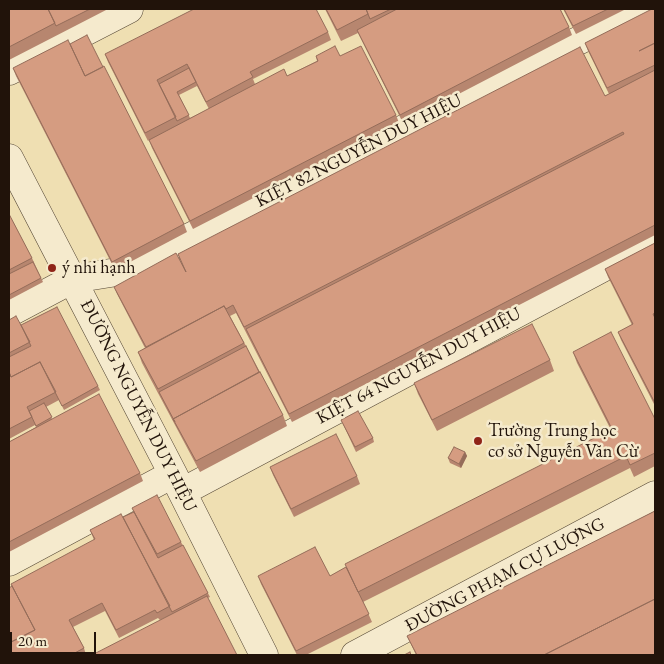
<!DOCTYPE html>
<html>
<head>
<meta charset="utf-8">
<style>
	body { margin:0 }
	#map { position:relative; width:664px; height:664px; overflow:hidden; background:#efdfb2; font-family:"EB Garamond",serif }
	canvas { display:block }
	.frame { position:absolute; inset:0; border:10px solid #21130a; pointer-events:none }
	.scale { position:absolute; left:10px; top:632px; width:86px; height:22px; box-sizing:border-box; border:2px solid #21130a; border-top:0; padding-left:6px; font-size:15px; line-height:18px; white-space:nowrap; color:#21130a; -webkit-text-stroke:4px #f5eacd; paint-order:stroke }
</style>
</head>
<body>
<div id="map">
<canvas width="664" height="664"></canvas>
<div class="frame"></div>
<div class="scale">20 m</div>
</div>
<script>
const ctx = document.querySelector('canvas').getContext('2d');
ctx.lineJoin = 'round';
function toPath(rows) {
  const path = new Path2D();
  for (const r of rows) {
    path.moveTo(r[0], r[1]);
    for (let i = 2; i < r.length; i += 2) path.lineTo(r[i], r[i + 1]);
  }
  return path;
}
function trace(path, color, width, dash) {
  ctx.strokeStyle = color;
  ctx.lineWidth = width;
  ctx.lineCap = dash ? 'butt' : 'round';
  ctx.setLineDash(dash || []);
  ctx.stroke(path);
}
function fillPath(path, color) {
  ctx.fillStyle = color;
  ctx.fill(path, 'evenodd');
}
function drawText(font, color, halo, rows, align = 'center') {
  ctx.font = font + ' "EB Garamond",serif';
  ctx.lineWidth = 5;
  ctx.setLineDash([]);
  ctx.textBaseline = 'middle';
  ctx.strokeStyle = halo;
  ctx.fillStyle = color;
  for (const [text, x, y, turn = 0] of rows) {
    ctx.save();
    ctx.translate(x, y);
    ctx.rotate((+turn || 0) * Math.PI / 180);
    ctx.textAlign = isNaN(turn) ? turn : align;
    if (halo) ctx.strokeText(text, 0, 0);
    ctx.fillText(text, 0, 0);
    ctx.restore();
  }
}
const minor = toPath([
	[9,71,129,9],
	[9,158,173,474,264,655],
	[9,313,73,279,123,271,641,9],
	[182,492,655,240],
	[9,562,173,474],
	[355,655,655,495]
]);
const wall = toPath([
	[9,9,108,9,9,60],
	[325,9,560,9,569,27,572,35,403,123,358,33,341,41],
	[563,9,626,9,576,34],
	[655,9,655,235,292,422,236,313,230,316,283,415,287,426,200,472,142,363,138,352,145,348,117,294,114,287,182,264,178,254,609,94,588,51,585,43],
	[328,32,331,40,253,79,255,84,287,76,317,61,316,56,340,56,396,115,399,123,193,229,152,148,149,140,148,141,108,62,105,54],
	[197,86,209,109,190,118,179,95],
	[13,68,184,224,187,232,115,270,16,76],
	[9,214,32,258,43,282,9,300],
	[655,243,655,406,621,340,618,332,632,325,608,277,605,269],
	[9,320,21,325,98,386,100,390,64,410,59,400,46,407,52,419,140,473,143,481,9,552,9,442,36,427,35,425,9,439],
	[573,352,655,419,655,466,634,477,630,468,363,602,372,622,306,655,297,655,261,584,258,576,330,576,611,430,577,363],
	[550,360,554,371,437,431,418,394,414,383],
	[341,420,373,438,374,442,356,452],
	[465,452,467,456,461,468,450,463,448,458],
	[270,467,357,476,360,484,294,517,273,475],
	[132,508,181,542,210,597,160,620,158,618,119,638,105,611,73,627,84,648,86,655,9,655,94,540,90,530,123,517,134,512],
	[407,636,655,655,416,655]
]);
const shadedWall = toPath([
	[465,452,467,456,461,468,459,464]
]);
const building = toPath([
	[9,9,48,9,55,23,9,47,9,9],
	[48,9,90,9,56,26,48,9],
	[194,9,316,9,328,32,250,72,253,77,206,102,187,64,157,80,176,117,145,133,105,54,194,9],
	[326,9,366,9,368,14,337,30,326,9],
	[366,9,391,9,370,19,366,9],
	[397,9,560,9,569,27,400,115,357,30,397,9],
	[564,9,608,9,573,26,564,9],
	[652,9,655,9,655,43,639,51,655,43,655,65,607,88,585,43,652,9],
	[87,35,103,67,85,76,70,44,87,35],
	[68,40,85,76,104,66,184,224,112,262,13,68,68,40],
	[335,46,340,56,361,46,396,115,190,221,149,140,284,69,287,76,318,61,316,56,335,46],
	[580,47,605,96,655,70,655,225,289,414,246,329,591,151,624,134,623,132,244,327,233,305,226,309,224,306,146,347,114,287,176,253,186,272,178,254,580,47],
	[189,68,196,82,177,92,189,115,177,121,159,84,189,68],
	[9,214,32,258,9,270,9,214],
	[655,243,655,313,653,314,655,318,655,403,618,332,633,324,605,269,655,243],
	[33,262,41,278,9,295,9,274,33,262],
	[224,306,244,343,158,389,138,352,224,306],
	[57,307,98,386,62,406,40,362,11,377,9,372,9,357,31,346,21,325,57,307],
	[16,316,30,342,9,353,9,320,16,316],
	[532,324,550,360,432,420,414,383,532,324],
	[611,332,655,419,655,453,630,465,626,456,358,592,345,564,612,429,573,352,611,332],
	[246,346,259,372,173,419,175,422,159,392,246,346],
	[40,362,56,392,27,407,32,417,9,429,9,372,11,377,40,362],
	[260,372,283,415,196,461,173,419,260,372],
	[99,394,140,473,9,542,9,442,99,394],
	[44,403,52,417,36,426,29,411,44,403],
	[358,411,373,438,355,447,341,420,358,411],
	[336,434,357,476,291,509,270,467,336,434],
	[454,447,465,452,459,464,448,458,454,447],
	[157,495,181,542,157,554,132,508,157,495],
	[655,511,655,599,544,655,417,655,407,636,655,511],
	[134,512,158,558,183,545,208,593,172,612,123,517,134,512],
	[121,514,170,606,157,613,155,610,116,630,102,603,69,620,84,648,71,655,9,655,9,643,35,630,11,584,95,539,90,530,121,514],
	[315,547,330,576,346,567,369,614,296,651,258,576,315,547],
	[12,586,35,630,9,643,9,588,12,586],
	[207,596,237,655,92,655,207,596],
	[655,599,655,655,544,655,655,599],
	[410,652,411,655,404,655,410,652]
]);
const markers = [
	[52,268,5,"#8f2418"],
	[478,441,5,"#8f2418"]
];
const streetNames = [
	["KIỆT 82 NGUYỄN DUY HIỆU",359,151,-27],
	["KIỆT 64 NGUYỄN DUY HIỆU",419,366,-28],
	["ĐƯỜNG NGUYỄN DUY HIỆU",138,406,63],
	["ĐƯỜNG PHẠM CỰ LƯỢNG",505,575,-28]
];
const poiNames = [
	["ý nhi hạnh",62,268],
	["Trường Trung học",488,431],
	["cơ sở Nguyễn Văn Cừ",488,452]
];
trace(minor, '#544634', 29);
trace(minor, '#f5eacd', 28);
fillPath(wall, '#b7866f');
fillPath(shadedWall, '#956d5a');
fillPath(building, '#d59c81');
trace(building, '#956d5a', 1);
for (const [x, y, r, color] of markers) {
  const dot = new Path2D();
  dot.arc(x, y, r, 0, 2 * Math.PI);
  ctx.fillStyle = color;
  ctx.fill(dot);
  trace(dot, '#f5eacd', 2);
}
drawText('18px', '#21130a', '#f5eacd', streetNames);
drawText('18px', '#21130a', '#f5eacd', poiNames, 'left');
</script>
</body>
</html>
